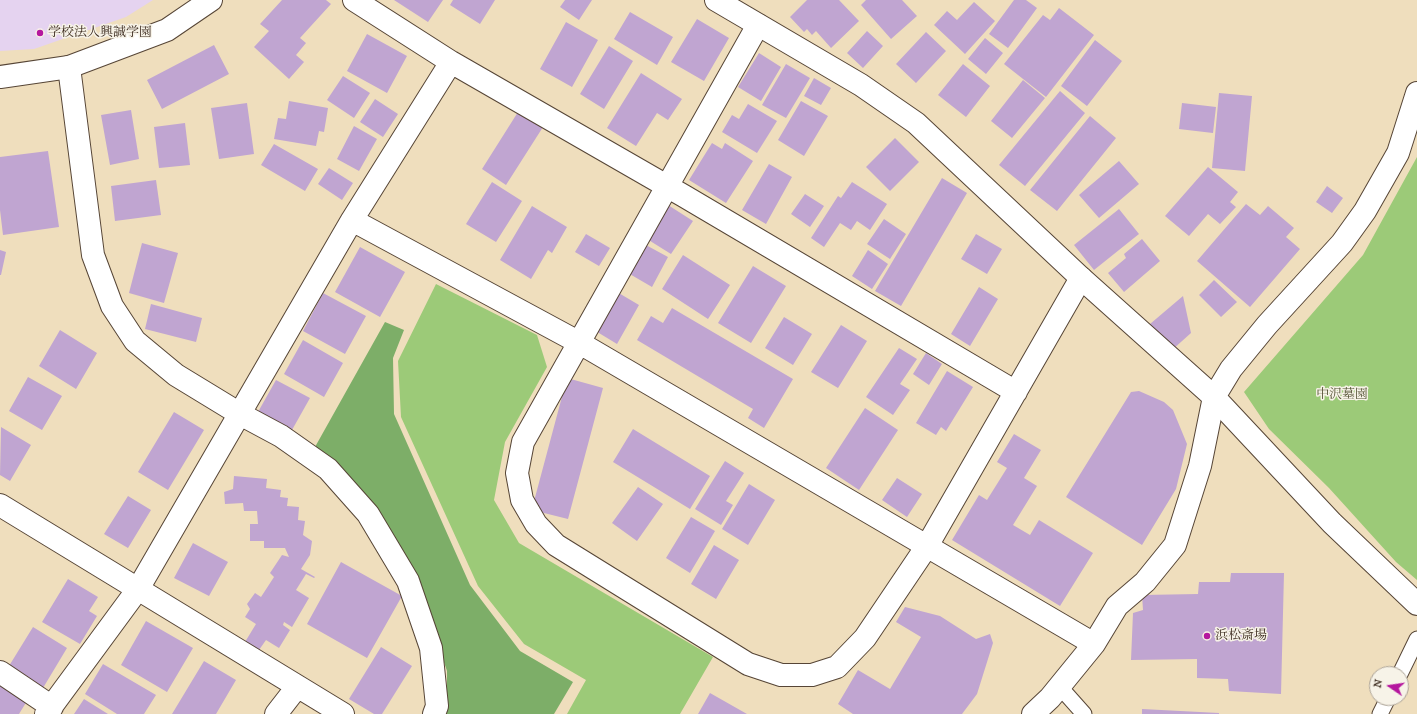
<!DOCTYPE html>
<html>
<head>
<meta charset="utf-8">
<style>
	body { margin:0 }
	#map { position:relative; width:1417px; height:714px; overflow:hidden; background:#efdebd; font-family:"IM FELL French Canon",serif }
	canvas { display:block }
	.north { position:absolute; left:1369px; top:666px; width:40px; height:40px; box-sizing:border-box; background:#f7f3e8; border:1px solid #aca397; border-radius:50%; rotate:283deg; font-size:11px; font-weight:700; line-height:16px; text-align:center; color:#3b2a1e }
	.north::after { content:''; display:block; margin:auto; width:14px; height:18px; background:#b5179e; clip-path:polygon(50% 0,100% 100%,50% 72%,0 100%) }
</style>
</head>
<body>
<div id="map">
<canvas width="1417" height="714"></canvas>
<div class="north">N</div>
</div>
<script>
const ctx = document.querySelector('canvas').getContext('2d');
ctx.lineJoin = 'round';
function fillPath(path, color) {
  ctx.fillStyle = color;
  ctx.fill(path, 'evenodd');
}
function toPath(rows) {
  const path = new Path2D();
  for (const r of rows) {
    path.moveTo(r[0], r[1]);
    for (let i = 2; i < r.length; i += 2) path.lineTo(r[i], r[i + 1]);
  }
  return path;
}
function trace(path, color, width, dash) {
  ctx.strokeStyle = color;
  ctx.lineWidth = width;
  ctx.lineCap = dash ? 'butt' : 'round';
  ctx.setLineDash(dash || []);
  ctx.stroke(path);
}
function drawText(font, color, halo, rows, align = 'center') {
  ctx.font = font + ' "IM FELL French Canon","Noto Serif JP",serif';
  ctx.lineWidth = 3;
  ctx.setLineDash([]);
  ctx.textBaseline = 'middle';
  ctx.strokeStyle = halo;
  ctx.fillStyle = color;
  for (const [text, x, y, turn = 0] of rows) {
    ctx.save();
    ctx.translate(x, y);
    ctx.rotate((+turn || 0) * Math.PI / 180);
    ctx.textAlign = isNaN(turn) ? turn : align;
    if (halo) ctx.strokeText(text, 0, 0);
    ctx.fillText(text, 0, 0);
    ctx.restore();
  }
}
const built = toPath([
	[0,0,153,0,126,17,34,49,0,51]
]);
const green = toPath([
	[1417,157,1417,580,1396,562,1329,488,1269,429,1244,392,1363,255],
	[436,284,537,335,547,367,505,442,494,500,519,543,713,657,680,714,567,714,586,680,524,644,478,586,401,417,398,361]
]);
const forest = toPath([
	[385,322,404,330,393,358,394,414,470,585,520,651,573,682,554,714,447,714,447,671,412,568,315,447]
]);
const building = toPath([
	[282,0,326,0,331,4,300,38,306,43,296,55,304,62,289,79,254,47,269,31,260,24],
	[394,0,443,0,428,22],
	[453,0,495,0,480,24,450,5],
	[565,0,592,0,579,20,560,7],
	[807,0,839,0,859,21,831,48,816,31,812,35,807,29,804,32,790,17],
	[866,0,902,0,917,16,891,39,861,5],
	[1014,0,1026,0,1037,8,1008,48,989,34],
	[974,2,995,21,965,54,934,25,947,11,957,20],
	[1059,8,1094,35,1046,97,1004,64,1043,15,1050,20],
	[630,12,673,37,657,65,614,39],
	[697,19,729,38,704,81,671,62],
	[566,22,598,40,572,87,540,69],
	[867,31,883,46,863,68,847,53],
	[926,32,946,51,916,83,896,64],
	[367,34,407,56,387,93,347,71],
	[985,38,1003,53,986,74,968,59],
	[1095,40,1122,61,1087,106,1061,86],
	[214,45,229,74,162,109,147,80],
	[609,46,633,61,604,109,580,94],
	[759,53,781,67,761,101,738,87],
	[786,64,810,78,786,118,762,105],
	[963,64,990,86,966,117,938,95],
	[641,73,682,99,668,120,657,113,636,146,607,128],
	[343,76,370,93,354,118,327,100],
	[814,78,831,88,821,105,804,96],
	[1023,80,1045,98,1012,138,991,121],
	[1060,91,1085,113,1025,186,999,165],
	[1219,93,1252,96,1245,171,1212,168],
	[375,99,398,114,383,137,360,122],
	[289,101,328,108,324,132,319,131,316,146,274,139,278,118,286,119],
	[801,101,828,116,804,156,778,140],
	[247,103,254,154,219,159,211,108],
	[1182,103,1216,107,1213,133,1179,129],
	[748,104,777,121,757,153,722,132,732,115,739,119],
	[131,110,139,159,110,165,101,115],
	[518,112,543,127,506,185,482,169],
	[1090,116,1116,138,1057,211,1030,190],
	[185,123,190,165,159,168,154,127],
	[354,126,377,139,359,171,337,159],
	[895,138,919,162,890,191,866,167],
	[712,143,722,149,725,143,753,161,726,203,689,180],
	[274,144,318,169,305,191,261,165],
	[48,151,59,227,3,235,0,210,0,157],
	[1119,161,1139,184,1099,218,1079,195],
	[769,164,792,177,766,224,742,210],
	[1208,167,1238,192,1230,202,1236,207,1220,224,1208,214,1189,236,1165,216],
	[329,168,353,183,342,200,318,184],
	[942,178,967,193,901,306,875,291],
	[156,180,161,215,115,221,111,186],
	[492,182,522,201,496,242,466,224],
	[852,182,887,204,870,230,857,221,851,230,840,223,824,247,811,238,838,196,841,198],
	[1327,186,1343,198,1332,213,1316,202],
	[805,194,824,206,810,227,791,214],
	[1246,204,1260,215,1268,206,1294,228,1286,237,1300,249,1250,307,1197,261],
	[668,205,693,221,671,254,647,239],
	[532,206,567,227,552,253,548,250,531,279,500,260],
	[1119,209,1139,234,1094,270,1074,245],
	[884,219,906,234,890,259,867,244],
	[586,234,610,248,599,266,575,252],
	[976,234,1002,249,987,274,961,259],
	[1142,239,1160,261,1124,292,1108,273,1126,258,1124,254],
	[142,243,178,253,164,303,129,293],
	[644,244,668,257,652,287,628,273],
	[360,247,405,272,380,317,335,292],
	[0,250,6,252,1,275,0,275],
	[868,250,888,264,872,289,852,276],
	[683,255,730,285,708,319,662,289],
	[753,266,786,286,751,343,718,323],
	[1214,280,1237,302,1221,317,1199,295],
	[979,287,998,299,970,346,951,334],
	[617,292,639,305,617,344,594,330],
	[323,293,366,316,345,354,303,331],
	[1183,296,1191,333,1172,350,1150,324],
	[151,304,202,318,196,342,145,329],
	[672,308,793,379,764,428,748,418,753,409,637,340,651,316,663,323],
	[784,317,812,334,793,365,765,348],
	[841,325,867,341,838,388,811,372],
	[60,330,97,353,76,389,39,366],
	[303,340,343,363,324,397,284,374],
	[899,348,917,359,900,384,910,390,893,415,866,397],
	[926,353,942,364,929,385,913,374],
	[947,371,973,387,946,431,941,427,936,435,916,423],
	[28,377,62,396,42,430,9,411],
	[567,378,603,388,568,519,540,512,533,505],
	[276,380,310,398,292,430,258,412],
	[1139,391,1164,402,1173,410,1187,444,1176,489,1142,545,1066,497,1131,392],
	[865,408,898,430,859,490,826,468],
	[174,412,204,430,168,490,138,472],
	[1,427,31,445,10,481,0,475],
	[633,429,710,476,690,509,613,462],
	[1014,434,1041,450,1024,478,1037,486,1013,525,1030,535,1039,520,1093,553,1060,606,952,540,979,495,987,500,1007,468,997,462],
	[725,461,744,473,726,501,733,505,721,525,695,509],
	[234,476,267,479,266,488,281,490,280,497,288,498,287,506,299,507,298,520,305,521,303,535,312,541,310,555,301,569,315,577,314,578,306,574,296,590,309,598,292,627,284,622,283,625,290,630,279,648,266,640,259,650,245,642,256,624,245,617,250,609,247,604,255,593,261,597,274,577,270,573,282,555,289,557,285,548,264,548,264,541,250,541,250,524,258,524,257,511,244,511,243,503,225,504,224,492,233,489],
	[897,478,922,494,907,517,882,500],
	[749,484,775,500,748,545,722,529],
	[638,487,663,504,637,541,612,523],
	[128,496,151,510,128,548,104,534],
	[691,517,715,531,690,573,666,558],
	[193,543,228,562,209,596,174,578],
	[714,545,739,560,716,599,691,584],
	[341,562,402,596,367,658,307,624],
	[1231,573,1284,573,1281,694,1229,691,1228,679,1197,678,1197,659,1131,660,1133,613,1143,610,1142,595,1198,594,1199,582,1230,582],
	[68,579,98,597,89,611,97,616,80,644,42,622],
	[905,607,940,616,976,639,990,634,993,643,977,694,962,714,853,714,838,704,858,670,890,689,921,637,896,622],
	[146,621,193,648,167,692,121,665],
	[33,627,67,648,43,688,9,666],
	[381,647,412,666,382,714,374,714,349,699],
	[204,661,236,680,216,714,172,714],
	[103,664,156,695,144,714,117,714,85,694],
	[0,684,27,701,19,714,0,714],
	[710,693,747,714,698,714],
	[84,699,108,714,74,714],
	[1142,709,1219,713,1219,714,1142,714]
]);
const lane = toPath([
	[1400,674,1417,639],
	[1060,687,1084,714],
	[1380,714,1388,698]
]);
const street = toPath([
	[354,0,451,62,684,196,1016,392],
	[758,25,523,442,517,473,522,500,536,524,556,545,748,664,781,675,812,675,837,667,865,638,927,546,1081,278],
	[69,67,93,255,112,306,135,341,176,375,240,414,281,436,328,469,368,514,408,581,431,648,437,706,434,714],
	[352,220,578,342,1094,644],
	[0,505,343,714],
	[0,672,52,707],
	[46,714,138,589,352,220,451,62],
	[276,714,297,687],
	[1033,714,1050,698,1094,644,1117,606,1145,582,1175,545,1200,466,1214,397]
]);
const secondary = toPath([
	[716,0,861,85,916,123,1081,278,1214,397,1332,523,1417,604],
	[0,77,69,67,167,30,211,0],
	[1214,397,1231,369,1267,325,1342,243,1365,211,1398,153,1417,93]
]);
const markers = [
	[40,33,4,"#b5179e"],
	[1207,636,4,"#b5179e"]
];
const poiNames = [
	["学校法人興誠学園",48,33],
	["浜松斎場",1215,636]
];
const parkNames = [
	["中沢墓園",1342,395]
];
fillPath(built, '#e5d3f0');
fillPath(green, '#9cca78');
fillPath(forest, '#7dae68');
fillPath(building, '#c0a5d1');
trace(lane, '#564536', 17);
trace(street, '#564536', 24);
trace(secondary, '#564536', 24);
trace(lane, '#fff', 15);
trace(street, '#fff', 22);
trace(secondary, '#fff', 22);
for (const [x, y, r, color] of markers) {
  const dot = new Path2D();
  dot.arc(x, y, r, 0, 2 * Math.PI);
  ctx.fillStyle = color;
  ctx.fill(dot);
  trace(dot, '#f7f3e8', 1.5);
}
drawText('13px', '#3b2a1e', '#f7f3e8', poiNames, 'left');
drawText('13px', '#535234', '#f7f3e8', parkNames);
</script>
</body>
</html>
